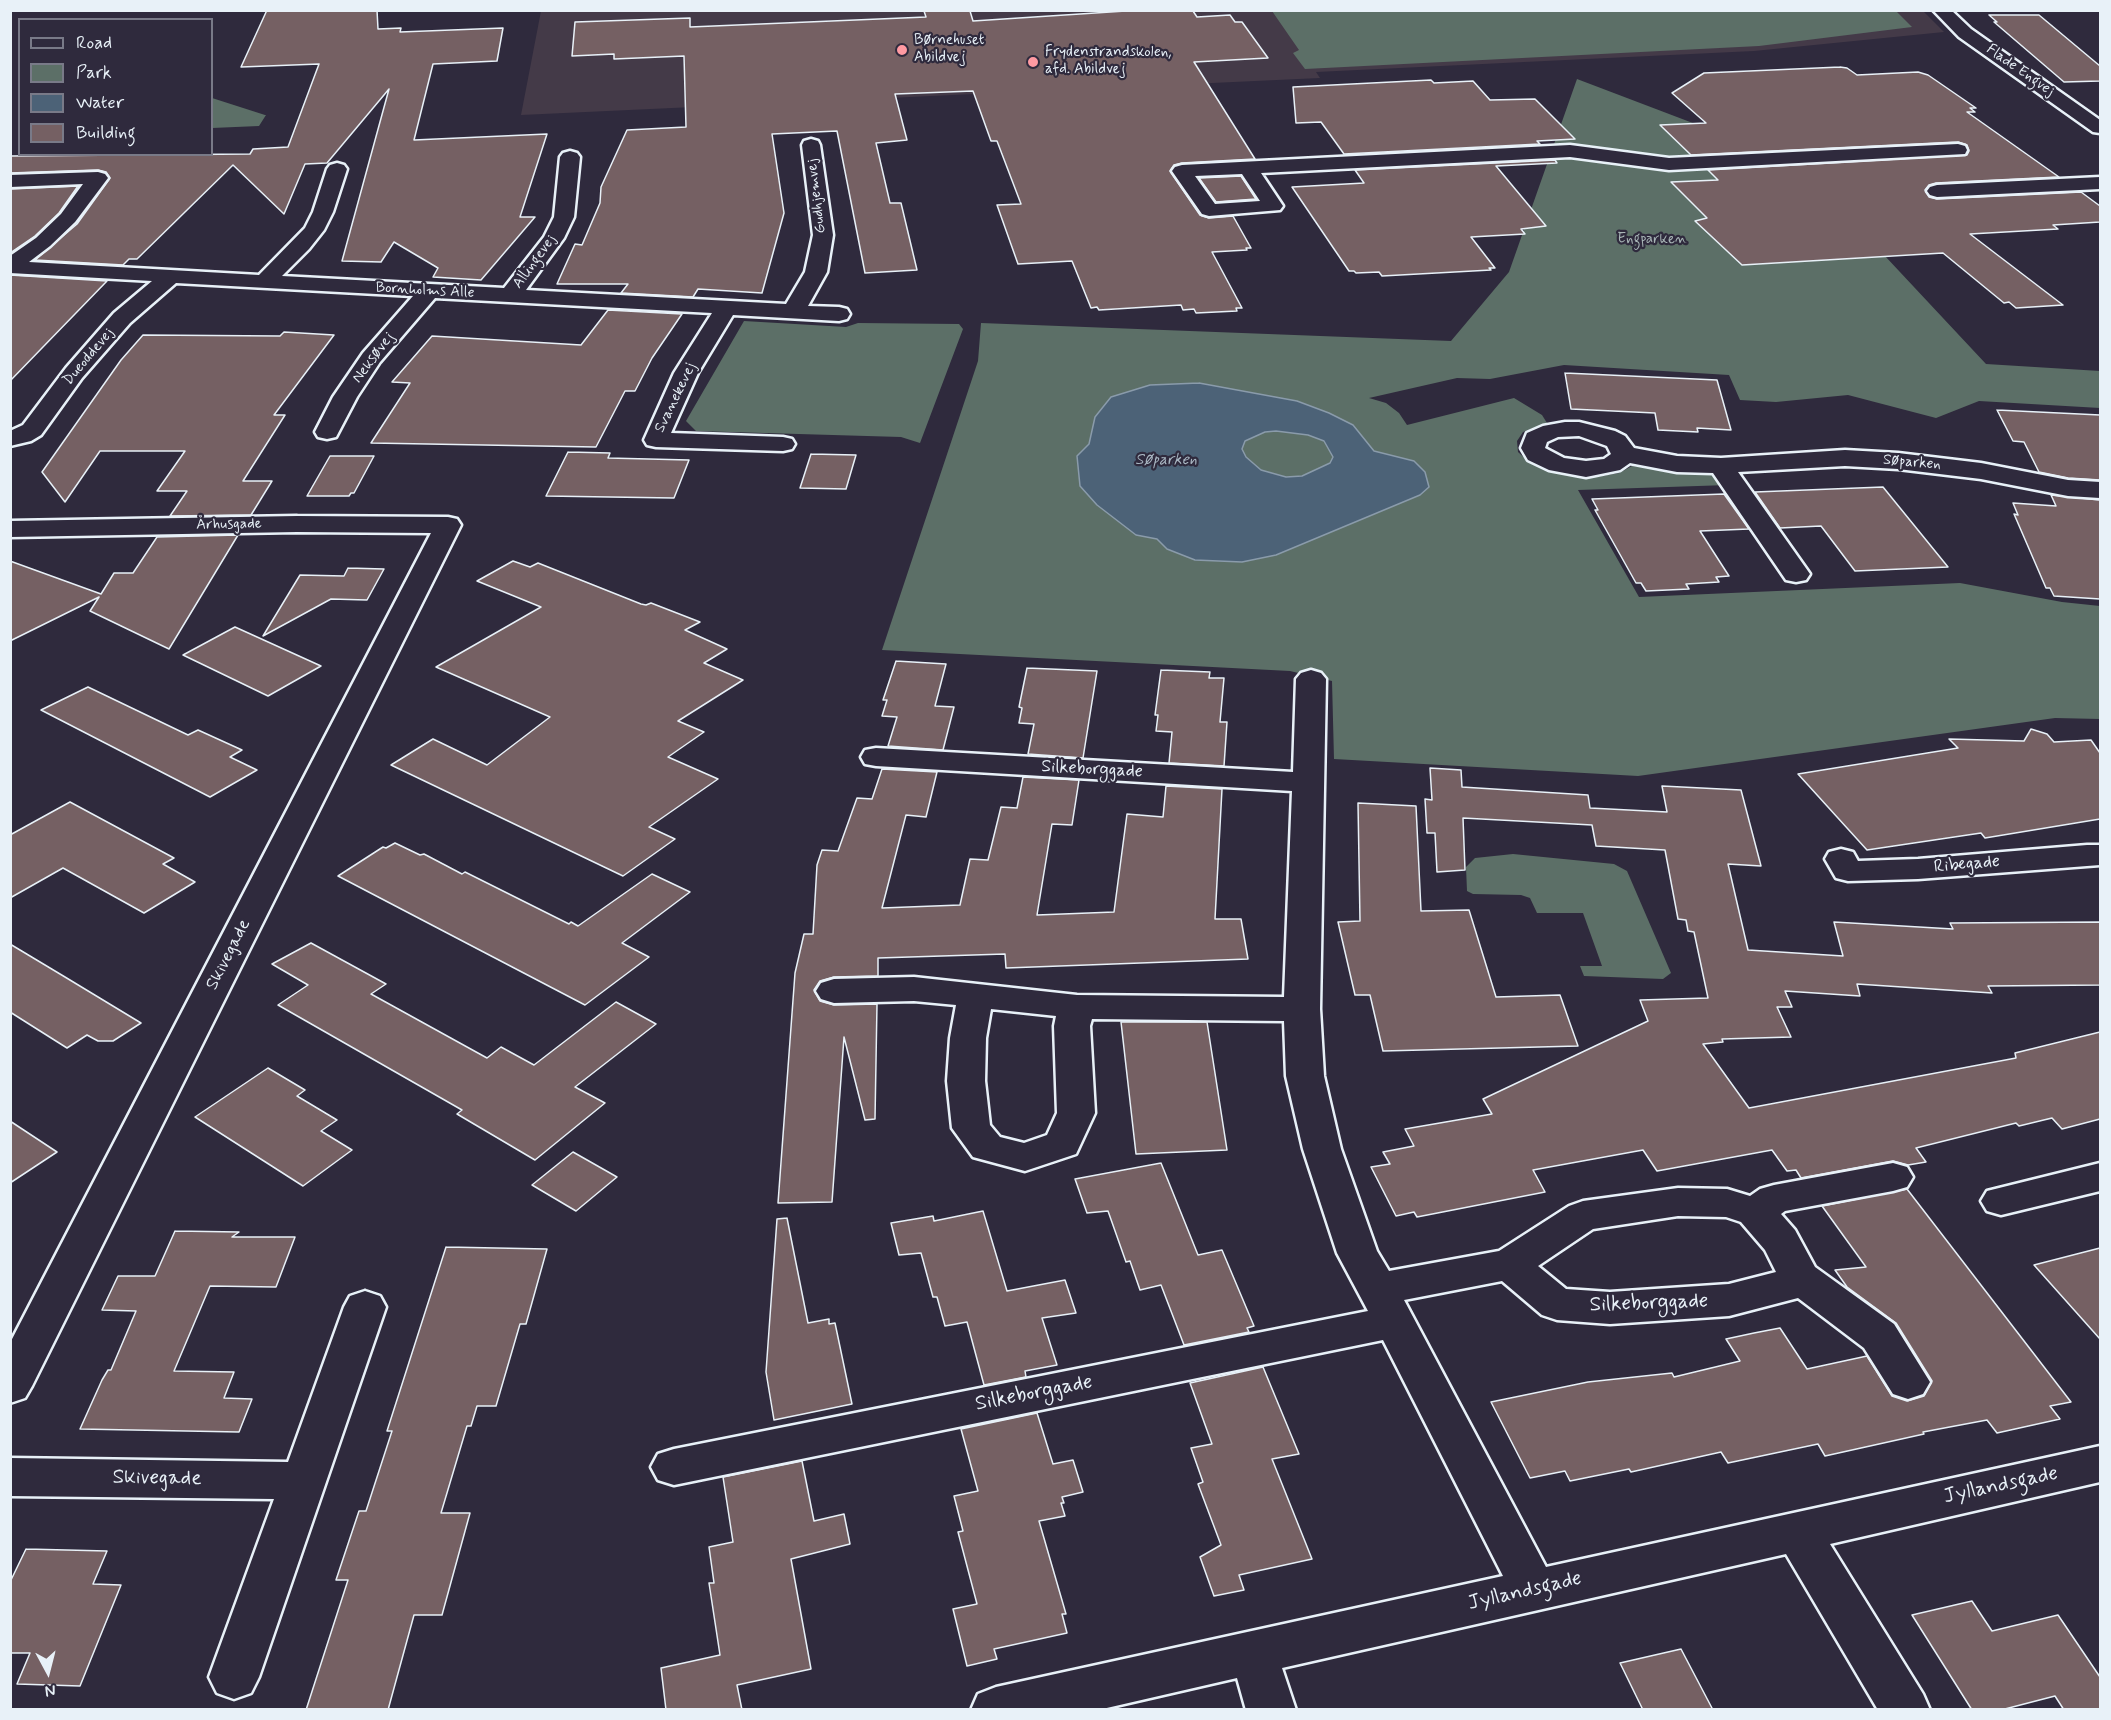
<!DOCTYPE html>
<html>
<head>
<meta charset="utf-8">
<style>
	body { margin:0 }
	#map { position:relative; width:2111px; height:1720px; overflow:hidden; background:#2f2a3d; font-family:Mynerve,sans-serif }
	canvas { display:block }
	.frame { position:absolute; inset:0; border:12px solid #e8f1f8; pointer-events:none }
	.legend { position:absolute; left:18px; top:18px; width:195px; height:138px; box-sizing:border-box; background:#2f2a3d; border:2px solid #797a88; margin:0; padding:8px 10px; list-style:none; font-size:18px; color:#e8f1f8 }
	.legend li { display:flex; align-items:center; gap:12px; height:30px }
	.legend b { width:30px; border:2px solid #797a88 }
	.north { position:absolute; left:18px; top:1642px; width:60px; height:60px; -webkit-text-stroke:4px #2f2a3d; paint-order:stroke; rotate:173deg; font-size:16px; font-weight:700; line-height:24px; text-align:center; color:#e8f1f8 }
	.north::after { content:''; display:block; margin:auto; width:21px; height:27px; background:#e8f1f8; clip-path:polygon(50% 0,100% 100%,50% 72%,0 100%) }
</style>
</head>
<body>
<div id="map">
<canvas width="2111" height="1720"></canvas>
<div class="frame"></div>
<ul class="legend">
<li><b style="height:8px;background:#2f2a3d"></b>Road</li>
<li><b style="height:16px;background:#5c6f67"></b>Park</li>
<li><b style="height:16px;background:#4c6277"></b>Water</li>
<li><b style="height:16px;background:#756063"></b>Building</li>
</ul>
<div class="north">N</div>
</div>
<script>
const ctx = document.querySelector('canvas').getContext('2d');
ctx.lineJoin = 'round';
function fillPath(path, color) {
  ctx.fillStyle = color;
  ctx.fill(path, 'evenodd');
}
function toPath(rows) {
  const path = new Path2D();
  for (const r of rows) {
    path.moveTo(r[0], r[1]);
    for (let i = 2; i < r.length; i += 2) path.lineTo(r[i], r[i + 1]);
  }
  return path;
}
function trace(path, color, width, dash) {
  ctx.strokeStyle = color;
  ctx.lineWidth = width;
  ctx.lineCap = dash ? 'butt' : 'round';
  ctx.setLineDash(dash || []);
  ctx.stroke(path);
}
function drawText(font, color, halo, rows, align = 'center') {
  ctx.font = font + ' Mynerve,sans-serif';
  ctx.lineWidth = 4.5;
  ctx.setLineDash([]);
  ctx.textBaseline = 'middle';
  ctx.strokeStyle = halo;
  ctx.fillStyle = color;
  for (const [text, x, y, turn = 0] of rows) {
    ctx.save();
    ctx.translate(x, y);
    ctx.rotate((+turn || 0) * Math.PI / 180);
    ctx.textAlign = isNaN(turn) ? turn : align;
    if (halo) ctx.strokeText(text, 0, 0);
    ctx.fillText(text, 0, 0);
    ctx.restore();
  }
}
const built = toPath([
	[1922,10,1944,32,1754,51,1316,72,1320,78,521,115,541,11]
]);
const green = toPath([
	[1895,10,1912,27,1759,46,1305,69,1293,53,1299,50,1272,11],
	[1577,79,1798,163,1986,364,2100,371,2100,408,1979,401,1936,418,1848,395,1776,402,1740,400,1729,375,1564,365,1490,379,1457,378,1369,398,1386,403,1399,413,1407,425,1514,398,1542,415,1547,423,1523,432,1517,441,1518,452,1529,462,1549,471,1570,476,1596,477,1619,473,1632,466,1705,472,1726,480,1728,485,1578,490,1639,597,1960,583,2062,602,2100,606,2100,719,2055,718,1638,776,1334,759,1332,681,1290,671,882,650,978,361,981,323,1451,341,1509,272],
	[212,98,265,115,266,115,259,126,212,128],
	[744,321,846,327,858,323,959,324,963,329,920,443,901,437,696,431,686,421],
	[1513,854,1614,864,1627,871,1671,973,1663,979,1584,976,1580,966,1602,966,1583,913,1537,913,1530,898,1521,895,1473,894,1467,891,1466,867,1475,858]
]);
const water = toPath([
	[1199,383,1297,401,1329,413,1353,425,1374,451,1414,461,1425,472,1429,487,1420,495,1276,555,1242,562,1195,560,1167,549,1157,539,1136,535,1097,505,1080,486,1077,456,1089,444,1095,417,1111,397,1150,385,1199,383],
	[1276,431,1308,435,1324,441,1333,457,1330,463,1302,476,1286,477,1261,470,1246,457,1242,449,1245,441,1265,432,1276,431]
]);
const building = toPath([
	[267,10,377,10,378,29,401,28,400,32,503,28,497,61,433,64,414,140,547,134,520,217,535,217,481,280,433,277,438,268,394,242,381,262,342,261,389,89,327,163,305,164,284,214,233,165,137,259,129,259,123,265,35,260,77,224,110,178,106,172,98,170,10,173,10,156,250,154,253,149,288,147,319,64,241,67,267,10],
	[1141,10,1193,11,1197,17,1230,15,1235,22,1242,22,1268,58,1194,62,1255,159,1182,163,1174,165,1170,171,1200,215,1209,218,1233,216,1251,248,1246,248,1247,250,1212,252,1242,308,1236,308,1237,311,1196,313,1194,309,1183,310,1181,305,1099,310,1097,307,1091,308,1072,261,1018,264,997,205,1021,204,997,141,991,141,973,91,895,94,907,140,876,143,890,203,901,203,917,270,865,273,837,131,772,134,784,213,762,293,698,289,693,297,621,293,628,284,557,284,575,244,582,245,600,203,601,187,627,130,686,127,684,56,614,59,614,54,572,56,575,22,690,18,690,27,926,17,924,11,970,11,973,21,1141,10],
	[1989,15,2039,15,2100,66,2100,81,2064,82,1994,22,1997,22,1989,15],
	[1840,67,1847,68,1857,75,1918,72,1928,75,1976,108,1970,108,1975,112,1967,112,2059,177,1936,183,1929,185,1925,190,1929,197,1937,199,2081,192,2100,206,2100,222,2053,225,2058,229,1970,234,2063,305,2016,308,2009,302,2004,303,1943,253,1742,265,1695,221,1707,218,1671,182,1718,180,1708,170,1967,155,1969,151,1967,145,1958,142,1691,155,1660,125,1706,123,1672,93,1704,73,1840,67],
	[1431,80,1434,83,1473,81,1490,100,1535,99,1575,139,1537,141,1540,144,1344,154,1321,122,1296,123,1293,87,1431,80],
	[1555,160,1557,163,1496,166,1546,226,1521,229,1525,234,1471,237,1495,268,1489,268,1491,270,1382,276,1379,272,1356,273,1354,271,1349,271,1292,187,1364,183,1355,170,1555,160],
	[1241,176,1256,199,1216,202,1199,178,1241,176],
	[78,186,59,213,35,236,10,253,10,189,78,186],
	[10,275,107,281,10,381,10,275],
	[608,310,682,314,652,358,635,391,625,391,596,447,371,443,410,383,392,382,432,336,581,345,608,310],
	[284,332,334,335,274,415,285,415,243,481,272,481,251,515,170,516,187,491,157,491,185,451,100,451,65,502,42,472,121,360,143,335,280,336,284,332],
	[1565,373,1717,380,1731,430,1697,428,1698,432,1658,430,1655,413,1571,409,1565,373],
	[1997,410,2100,415,2100,480,2068,478,2039,472,2024,442,2013,441,1997,410],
	[568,452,610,453,608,458,689,460,674,498,546,496,568,452],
	[811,454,856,455,846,489,800,488,811,454],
	[330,456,374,456,354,493,351,493,349,496,307,496,330,456],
	[1883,487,1948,567,1855,571,1821,526,1780,528,1755,492,1883,487],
	[1724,494,1749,529,1700,531,1729,576,1716,577,1719,582,1686,584,1689,589,1646,591,1641,583,1636,583,1595,510,1598,510,1592,499,1724,494],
	[2051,495,2100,500,2100,599,2054,596,2050,588,2046,588,2014,514,2018,515,2013,503,2056,506,2051,495],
	[238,535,169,649,90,611,99,597,10,641,10,561,101,594,114,573,133,573,157,537,238,535],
	[513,561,530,567,538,563,641,604,646,605,651,603,700,622,685,630,727,649,704,663,743,680,678,721,704,732,668,757,718,779,649,827,675,839,623,876,391,765,433,739,487,765,550,717,436,667,541,607,477,581,513,561],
	[348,568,384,569,367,600,331,599,263,636,300,575,344,576,348,568],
	[235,627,321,666,268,696,183,655,235,627],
	[896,661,946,664,935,706,954,707,943,750,888,746,897,717,882,716,887,700,883,700,896,661],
	[1027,668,1097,671,1083,758,1028,754,1034,724,1019,723,1022,708,1019,707,1027,668],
	[1161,670,1210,672,1209,678,1224,678,1220,722,1227,722,1224,766,1169,763,1172,732,1156,731,1158,715,1155,715,1161,670],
	[88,687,188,735,198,730,242,750,230,757,257,770,210,797,41,710,88,687],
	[2031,729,2047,734,2054,742,2091,740,2100,753,2100,819,1985,838,1981,833,1867,850,1798,774,1958,748,1949,739,2024,741,2031,729],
	[1430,768,1461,770,1462,787,1588,795,1590,808,1667,812,1662,786,1741,790,1761,866,1728,864,1748,950,1843,956,1834,922,1953,929,1950,923,2100,922,2100,985,1988,986,1992,993,1857,984,1860,996,1785,991,1792,1007,1777,1007,1791,1037,1722,1039,1723,1042,1703,1044,1749,1108,2016,1058,2015,1053,2100,1032,2100,1119,2062,1129,2052,1118,2019,1126,2016,1123,1916,1148,1926,1162,1908,1165,1893,1161,1801,1178,1796,1170,1787,1171,1772,1150,1657,1171,1643,1150,1533,1170,1545,1192,1417,1217,1414,1212,1396,1216,1371,1167,1390,1164,1383,1152,1414,1146,1405,1129,1492,1114,1483,1099,1648,1021,1640,1000,1708,998,1694,932,1688,931,1686,920,1678,919,1665,850,1596,846,1592,825,1463,818,1465,870,1437,872,1435,833,1427,833,1425,799,1432,800,1430,768],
	[882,769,937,772,926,817,906,815,882,908,960,905,970,859,988,860,1001,807,1017,808,1023,777,1079,780,1072,825,1052,824,1037,915,1114,912,1127,814,1163,817,1166,786,1222,789,1215,919,1241,919,1248,959,1006,968,1005,954,878,958,878,976,834,977,820,981,814,990,820,1001,834,1005,877,1004,875,1119,865,1120,844,1037,832,1202,778,1203,795,973,804,934,813,934,817,865,822,850,838,851,857,798,872,799,882,769],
	[70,802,174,858,163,864,195,882,144,913,63,868,10,898,10,835,70,802],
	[1358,803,1416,806,1421,911,1469,910,1496,997,1560,995,1578,1046,1383,1051,1370,995,1355,995,1338,922,1360,921,1358,803],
	[395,843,420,855,424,854,462,874,465,872,569,924,571,922,578,926,652,874,690,892,622,943,649,957,585,1005,338,876,383,847,386,848,395,843],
	[311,943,386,984,371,994,487,1058,501,1047,534,1065,616,1002,656,1024,575,1087,605,1103,535,1160,457,1114,462,1110,278,1005,308,985,272,964,311,943],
	[10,944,65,977,141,1023,113,1041,98,1041,87,1035,67,1048,10,1012,10,944],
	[1121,1022,1207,1022,1227,1150,1136,1154,1121,1022],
	[268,1068,305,1090,297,1096,337,1120,321,1131,352,1150,303,1186,195,1117,268,1068],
	[10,1121,57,1152,10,1183,10,1121],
	[573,1152,617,1177,576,1211,532,1185,573,1152],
	[1161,1163,1198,1255,1222,1250,1254,1326,1247,1328,1249,1332,1184,1345,1161,1285,1140,1290,1130,1261,1126,1262,1108,1211,1087,1213,1075,1179,1161,1163],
	[1907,1189,2071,1402,2050,1406,2060,1419,1997,1433,1987,1420,1923,1432,1924,1434,1825,1456,1818,1444,1728,1463,1721,1452,1631,1472,1629,1469,1570,1481,1565,1471,1530,1478,1491,1402,1588,1382,1672,1373,1674,1377,1740,1361,1726,1339,1754,1333,1780,1328,1807,1369,1867,1356,1892,1396,1907,1401,1924,1396,1932,1381,1896,1323,1847,1287,1835,1270,1866,1267,1822,1206,1907,1189],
	[983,1211,1007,1291,1065,1280,1076,1313,1042,1318,1057,1365,1025,1371,1026,1377,984,1385,967,1322,945,1326,937,1297,933,1297,921,1253,899,1255,891,1223,933,1216,934,1221,983,1211],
	[787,1218,808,1323,829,1319,829,1324,835,1323,852,1404,774,1420,766,1372,777,1219,787,1218],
	[175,1231,239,1232,232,1237,295,1237,276,1287,210,1286,174,1371,234,1372,224,1398,252,1399,239,1432,80,1429,102,1380,108,1370,111,1370,136,1311,102,1310,118,1276,155,1276,175,1231],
	[446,1247,547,1249,526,1324,520,1324,496,1406,477,1406,471,1426,467,1426,441,1513,470,1513,442,1615,414,1615,388,1710,306,1710,348,1580,336,1580,359,1511,366,1511,392,1431,387,1431,446,1247],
	[2100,1248,2100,1339,2034,1265,2100,1248],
	[1263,1367,1299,1454,1272,1459,1312,1559,1239,1575,1244,1590,1214,1596,1200,1557,1221,1545,1198,1484,1203,1482,1191,1448,1212,1444,1190,1383,1263,1367],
	[1037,1413,1053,1464,1073,1460,1083,1492,1062,1497,1064,1503,1061,1503,1065,1516,1039,1521,1066,1614,1062,1614,1067,1633,994,1649,997,1659,967,1666,953,1609,977,1604,958,1532,963,1531,954,1496,978,1491,961,1429,1037,1413],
	[802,1461,814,1521,844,1514,850,1544,791,1559,811,1669,737,1685,742,1710,666,1710,661,1668,720,1655,709,1583,714,1583,709,1547,733,1542,723,1477,802,1461],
	[26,1549,107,1551,93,1584,121,1585,80,1686,17,1684,30,1653,10,1653,10,1582,26,1549],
	[1972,1601,1992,1631,2058,1615,2100,1677,2100,1710,2064,1710,2055,1696,2001,1710,1972,1710,1912,1615,1972,1601],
	[1681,1649,1713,1710,1643,1710,1620,1663,1681,1649]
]);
const minor = toPath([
	[1933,10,1951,10,1971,29,2100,120,2100,133,2093,132,1959,37,1933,10],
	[811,139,818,141,820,145,833,235,827,272,808,306,839,307,847,309,850,314,847,319,839,321,733,315,698,373,671,433,783,437,792,439,795,444,792,449,783,451,656,447,647,445,644,440,674,373,712,313,435,298,380,362,357,397,336,437,327,439,318,437,315,432,333,397,363,353,413,296,176,283,130,323,82,378,41,435,31,441,10,446,10,431,23,425,66,368,114,313,152,281,10,273,10,256,36,238,61,214,83,184,10,187,10,175,98,172,105,174,108,178,75,222,50,246,29,262,259,275,305,228,313,212,327,169,330,165,337,163,344,165,347,169,333,212,324,230,309,249,282,276,504,288,544,237,554,217,560,157,563,153,570,151,577,153,580,157,574,217,564,238,526,290,786,304,805,272,813,235,802,145,804,141,811,139],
	[1958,144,1965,146,1967,150,1965,154,1669,170,1570,157,1261,173,1283,206,1280,210,1209,216,1202,214,1172,171,1175,167,1182,165,1570,145,1669,158,1958,144],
	[1242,174,1260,201,1215,204,1195,176,1242,174],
	[2100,177,2100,189,1937,197,1930,195,1927,191,1930,187,1937,185,2100,177],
	[1565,422,1579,422,1615,431,1625,436,1634,448,1677,456,1721,458,1845,450,1898,453,1981,463,2068,480,2100,482,2100,498,2068,496,1981,479,1898,469,1845,466,1738,472,1810,574,1806,580,1796,582,1786,580,1713,473,1677,472,1630,463,1620,470,1586,477,1549,470,1528,460,1521,448,1527,433,1543,426,1565,422],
	[1579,436,1607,446,1611,454,1604,459,1586,461,1564,458,1545,448,1547,442,1558,437,1579,436],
	[297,516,448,517,457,519,461,525,32,1386,25,1398,10,1403,10,1343,431,533,297,532,10,537,10,521,297,516],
	[1311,670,1321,673,1326,679,1320,1009,1324,1076,1341,1149,1377,1251,1389,1271,1499,1251,1569,1206,1583,1201,1678,1188,1727,1189,1750,1196,1760,1189,1774,1185,1893,1163,1907,1167,1913,1177,1907,1187,1893,1191,1785,1211,1781,1214,1795,1230,1815,1267,1894,1324,1930,1382,1923,1394,1908,1399,1893,1394,1864,1348,1798,1298,1729,1316,1610,1324,1557,1320,1542,1315,1502,1281,1404,1300,1546,1567,2100,1446,2100,1482,1830,1544,1923,1694,1930,1710,1878,1710,1786,1554,1282,1668,1296,1710,1246,1710,1237,1678,1098,1710,971,1710,978,1694,996,1687,1503,1576,1383,1340,674,1485,658,1480,651,1467,658,1454,674,1449,1368,1311,1337,1253,1303,1149,1286,1076,1284,1021,1092,1019,1090,1026,1095,1113,1076,1154,1025,1171,973,1157,952,1128,947,1081,950,1038,956,1005,914,1001,834,1003,821,999,816,991,821,983,834,979,914,977,1077,995,1284,997,1292,791,876,766,865,764,861,757,865,750,876,748,1293,772,1296,679,1301,673,1311,670],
	[991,1009,1056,1016,1054,1026,1057,1113,1047,1135,1024,1143,1000,1137,990,1125,985,1081,986,1038,991,1009],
	[1678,1216,1726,1217,1741,1222,1765,1250,1776,1272,1729,1284,1610,1292,1566,1289,1538,1266,1593,1229,1678,1216],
	[2087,845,2100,845,2100,865,1918,879,1848,881,1836,878,1825,859,1829,852,1841,849,1853,852,1858,861,1918,859,2087,845],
	[2100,1163,2100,1191,2001,1215,1987,1211,1981,1201,1987,1191,2100,1163],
	[365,1291,380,1296,386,1307,259,1677,251,1693,234,1699,217,1693,209,1677,274,1499,10,1496,10,1458,288,1462,344,1307,350,1296,365,1291]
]);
const markers = [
	[902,50,6,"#ff9aa2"],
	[1033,62,6,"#ff9aa2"]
];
const farPoinames = [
	["Børnehuset",914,41],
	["Abildvej",914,58],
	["Frydenstrandskolen,",1045,53],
	["afd. Abildvej",1045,70]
];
const farStreetnames = [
	["Flade Engvej",2020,71,35],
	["Gudhjemvej",817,196,-97],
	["Allingevej",535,262,-54],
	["Bornholms Alle",425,291,3],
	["Dueoddevej",89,357,-50],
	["Neksøvej",374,358,-53],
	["Svanekevej",676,398,-64],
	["Søparken",1912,463,5],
	["Århusgade",229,525,-1]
];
const farParknames = [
	["Engparken",1652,240]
];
const farWaternames = [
	["Søparken",1166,461]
];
const streetNames = [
	["Silkeborggade",1092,770,3],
	["Ribegade",1967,865,-5],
	["Skivegade",229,955,-63]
];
const nearStreetnames = [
	["Silkeborggade",1649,1304,-2],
	["Silkeborggade",1034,1394,-11],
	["Skivegade",157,1479,1],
	["Jyllandsgade",2001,1486,-12],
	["Jyllandsgade",1525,1592,-13]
];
fillPath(built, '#443a48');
fillPath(green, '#5c6f67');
fillPath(water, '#4c6277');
trace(water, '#8a9bab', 1.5);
fillPath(building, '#756063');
trace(building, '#e8f1f8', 1.5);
trace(minor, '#e8f1f8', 5);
fillPath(minor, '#2f2a3d');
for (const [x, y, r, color] of markers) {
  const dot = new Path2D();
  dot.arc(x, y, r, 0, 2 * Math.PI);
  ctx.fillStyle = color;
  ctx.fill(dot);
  trace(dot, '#2f2a3d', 2);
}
drawText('15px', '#e8f1f8', '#2f2a3d', farPoinames, 'left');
drawText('15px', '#e8f1f8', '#2f2a3d', farStreetnames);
drawText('15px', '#a9b6b7', '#2f2a3d', farParknames);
drawText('italic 16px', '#aab8c4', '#2f2a3d', farWaternames);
drawText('18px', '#e8f1f8', '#2f2a3d', streetNames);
drawText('21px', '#e8f1f8', '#2f2a3d', nearStreetnames);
</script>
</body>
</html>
